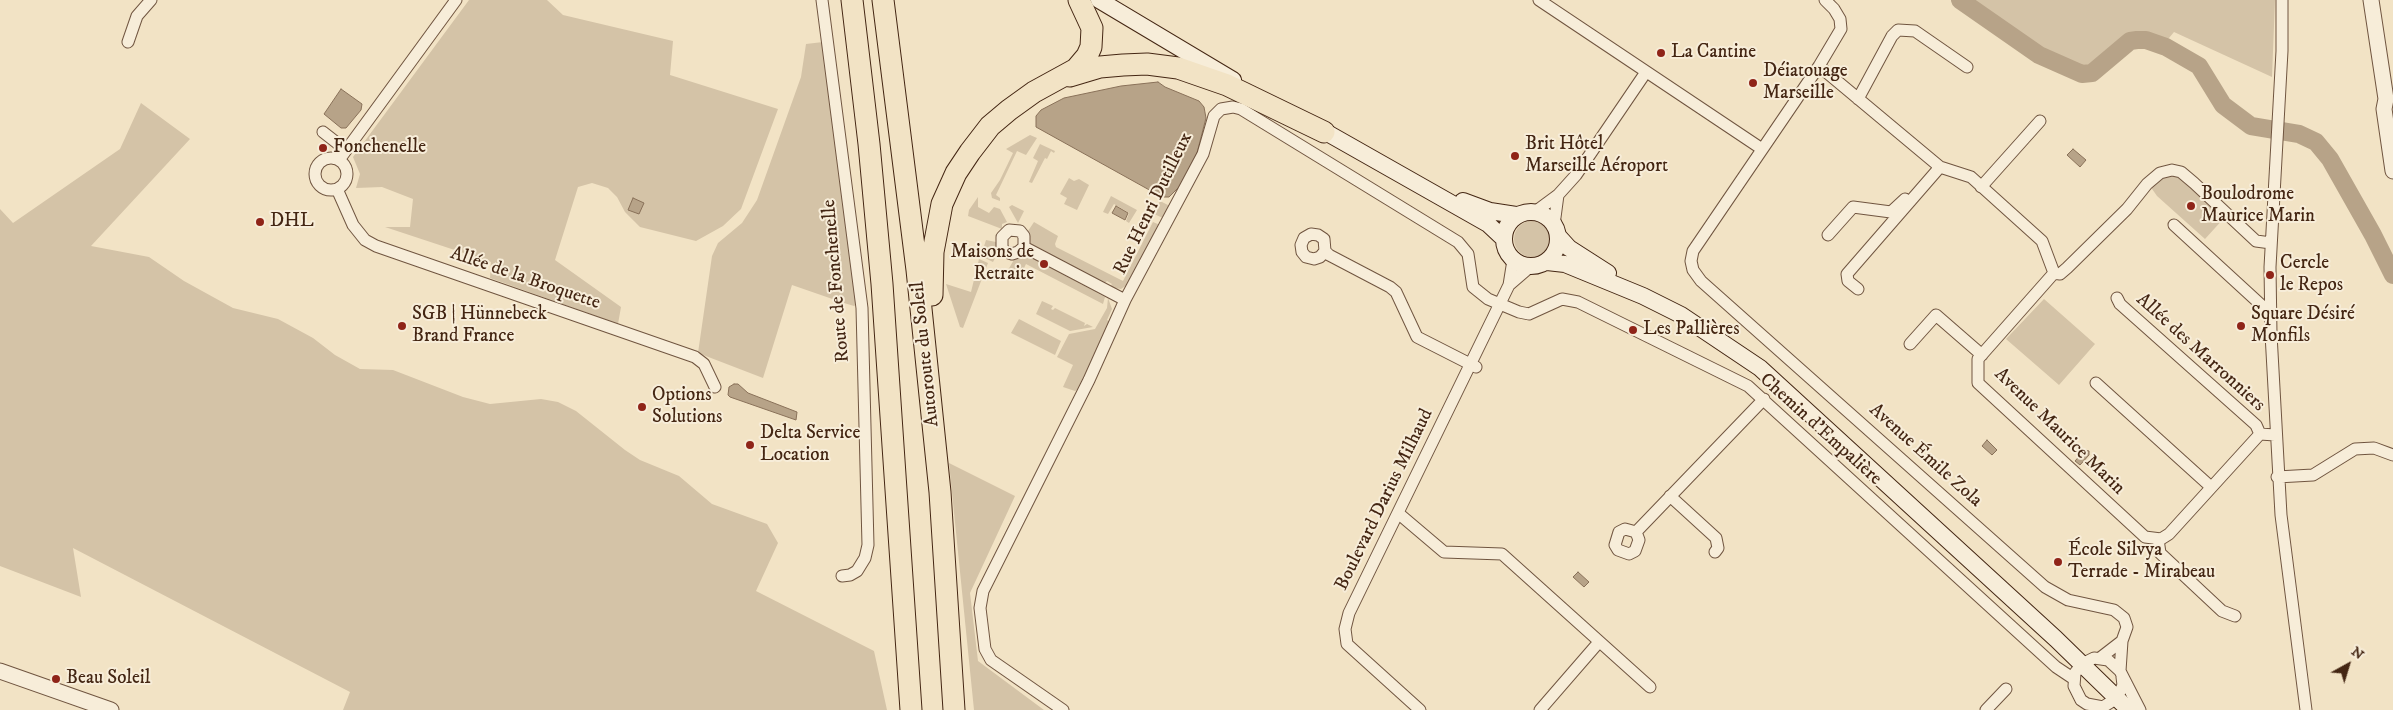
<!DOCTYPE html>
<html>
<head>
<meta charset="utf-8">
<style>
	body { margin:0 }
	#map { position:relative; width:2393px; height:710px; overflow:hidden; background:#f2e3c5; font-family:"IM FELL DW Pica",serif }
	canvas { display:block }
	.north { position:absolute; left:2323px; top:640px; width:50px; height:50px; -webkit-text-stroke:4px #f7edd9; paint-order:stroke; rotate:39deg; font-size:14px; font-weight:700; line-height:20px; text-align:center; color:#442613 }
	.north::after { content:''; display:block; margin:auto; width:18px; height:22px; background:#442613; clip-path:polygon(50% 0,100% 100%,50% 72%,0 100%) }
</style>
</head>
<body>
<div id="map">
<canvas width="2393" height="710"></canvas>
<div class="north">N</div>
</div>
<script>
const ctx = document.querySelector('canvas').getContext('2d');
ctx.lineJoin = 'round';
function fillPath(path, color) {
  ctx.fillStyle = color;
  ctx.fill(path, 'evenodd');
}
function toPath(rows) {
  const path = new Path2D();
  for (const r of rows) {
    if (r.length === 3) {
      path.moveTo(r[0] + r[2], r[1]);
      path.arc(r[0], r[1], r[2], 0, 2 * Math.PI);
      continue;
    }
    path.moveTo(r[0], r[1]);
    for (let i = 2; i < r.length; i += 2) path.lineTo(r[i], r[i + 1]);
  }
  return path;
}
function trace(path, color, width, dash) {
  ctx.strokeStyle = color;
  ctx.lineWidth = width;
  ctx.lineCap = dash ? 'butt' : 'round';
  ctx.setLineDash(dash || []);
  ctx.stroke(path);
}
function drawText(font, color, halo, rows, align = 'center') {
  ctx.font = font + ' "IM FELL DW Pica",serif';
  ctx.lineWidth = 4;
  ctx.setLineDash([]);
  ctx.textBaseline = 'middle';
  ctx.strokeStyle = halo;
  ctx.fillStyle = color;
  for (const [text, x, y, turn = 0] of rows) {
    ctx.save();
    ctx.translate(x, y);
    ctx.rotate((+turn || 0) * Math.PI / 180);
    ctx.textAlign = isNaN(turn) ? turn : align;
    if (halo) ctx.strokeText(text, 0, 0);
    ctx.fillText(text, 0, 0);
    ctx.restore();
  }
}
const green = toPath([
	[469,0,547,0,563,15,673,41,670,75,778,109,741,209,723,226,696,241,640,227,625,212,617,197,608,188,592,183,578,187,555,260,621,307,618,324,490,278,491,262,385,227,410,227,413,199,382,187,356,188,360,174,353,157],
	[1964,0,2275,0,2272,77,2174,32,2164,44,2146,37,2129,40,2092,71,2082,72,2042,53],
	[823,42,857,304,854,306,844,303,792,285,763,378,698,353,712,256,718,243,742,223,757,200,801,77,806,44],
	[141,103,190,139,91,246,149,257,184,281,233,308,278,319,313,338,335,355,360,369,393,370,463,397,490,404,541,399,558,402,576,411,625,450,640,460,679,476,712,504,767,524,778,543,756,591,874,651,887,710,343,710,350,692,73,548,81,597,0,566,0,209,13,223,120,149],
	[1030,135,1037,138,1026,155,1017,151,996,195,1000,198,1000,201,992,198,991,193,1000,180,1013,153,1006,149],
	[1040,144,1055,151,1054,153,1051,151,1047,159,1045,158,1032,183,1029,182,1038,161,1033,158],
	[2174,175,2183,178,2225,217,2205,239,2157,196,2150,186,2163,177],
	[1069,178,1074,181,1079,179,1089,185,1077,210,1064,204,1067,198,1060,194],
	[1111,196,1137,210,1129,223,1126,221,1129,213,1114,204,1108,214,1103,212],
	[978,197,978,207,989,213,994,207,1000,209,1007,222,1002,224,1002,229,968,216,969,210],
	[1160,201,1170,206,1163,218,1154,214],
	[1012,205,1024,211,1018,223,1009,207],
	[1532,239,18],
	[1034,222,1058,236,1055,244,1056,247,1123,281,1153,222,1160,225,1130,283,1121,289,1110,287,1112,284,1107,281,1104,284,1032,247,1027,240,1026,234],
	[986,240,996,242,1002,254,998,252,993,262,981,256],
	[1028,256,1105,297,1103,304,1026,264,1020,276,1008,270,1015,258],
	[979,259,988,263,963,328,960,327,946,284,971,292],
	[1108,298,1112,309,1107,320,1110,322,1080,388,1075,391,1063,387,1073,365,1057,357,1069,334,1095,329,1107,308],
	[2044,299,2095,344,2059,385,2006,339],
	[1042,301,1053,306,1051,309,1053,310,1055,308,1085,323,1084,326,1087,324,1093,327,1070,331,1036,314],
	[1019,319,1061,341,1055,355,1011,333],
	[949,463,1015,496,970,593,978,661,1044,710,974,710]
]);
const water = toPath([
	[1158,82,1165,87,1199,101,1204,107,1206,118,1197,153,1181,185,1169,197,1162,197,1036,127,1036,116,1041,110,1064,98,1121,86,1158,82],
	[341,89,362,104,361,110,346,128,341,128,324,114,341,89],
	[2073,149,2086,160,2080,167,2067,155,2073,149],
	[633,198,644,203,639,214,628,210,633,198],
	[1116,206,1128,213,1125,220,1112,213,1116,206],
	[734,384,738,384,748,393,797,412,796,420,730,397,728,395,729,387,734,384],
	[1987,440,1997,450,1992,455,1982,446,1987,440],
	[2085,450,2089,451,2089,455,2080,465,2075,461,2085,450],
	[1578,572,1589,582,1584,587,1573,577,1578,572]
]);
const river = toPath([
	[1960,0,2039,55,2082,74,2092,73,2130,41,2137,40,2146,40,2166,47,2199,66,2223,105,2251,126,2299,134,2316,142,2330,159,2373,235,2393,275]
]);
const minor = toPath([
	[822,0,862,308,868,545,865,558,857,571,850,575,842,576],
	[1539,0,1762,149],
	[1825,0,1834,9,1840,19,1841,29,1819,66,1693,251,1691,261,1693,270,1701,281,2045,587,2068,600,2114,610,2124,618,2127,627,2122,641,2100,658],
	[2282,0,2282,51,2270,267,2271,334,2281,515,2306,710],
	[128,42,137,16,151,0],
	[1819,66,1940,167,1971,177,2042,241,2054,273,1978,359,1978,383,2145,537,2161,539,2169,534,2260,434,2275,435],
	[1858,99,1892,36,1898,30,1915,31,1967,67],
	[323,132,346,150],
	[331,174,16],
	[339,160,456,0],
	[1981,187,2040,121],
	[337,189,353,225,365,240,376,246,695,357,704,364,715,387],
	[1535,212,1558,195,1576,175,1646,72],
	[1554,225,1558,195],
	[2174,225,2271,314],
	[1828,235,1853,207,1891,212,1905,199],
	[1024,247,1018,252,1012,254,1006,252,1002,248,1002,237,1009,230,1020,231,1024,236,1024,247,1125,300],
	[1325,251,1320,257,1314,259,1306,257,1302,252,1301,245,1304,238,1311,234,1318,235,1324,239,1325,251,1329,255,1390,287,1396,292,1417,337,1476,367],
	[2054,273,2060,274,2067,268,2127,209,2147,184,2160,173,2172,170,2181,172,2194,183,2256,241,2271,243],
	[1509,285,1531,266],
	[1858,289,1848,281,1847,274,1940,167],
	[2117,298,2120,304,2256,425,2260,434],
	[1910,344,1936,315,1982,355],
	[2096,383,2211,487],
	[2277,477,2313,475,2355,449,2374,448,2393,455],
	[1670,496,1716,538,1718,548,1715,552],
	[1398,513,1444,552,1502,554,1650,687],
	[1636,532,1639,540,1635,551,1629,554,1618,550,1615,545,1619,532,1625,529,1636,532,1764,399],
	[2158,539,2160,553,2222,611,2235,616],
	[2120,671,2122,641],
	[2122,677,2123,685,2117,698,2103,707,2087,704,2081,700,2074,686,2075,673,2082,664,2094,658,2108,660,2120,671,2140,710],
	[1063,710,991,660,985,649,980,608,983,591,1089,380,1125,300,1203,154,1214,116,1221,109,1233,107,1241,109,1458,242,1468,254,1473,287,1488,299,1519,312,1529,314,1562,299,1578,302,1748,386,2056,667,2074,679],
	[1420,710,1347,644,1345,629,1349,613,1509,285,1513,260],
	[1540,710,1599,642],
	[1986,710,2006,689]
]);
const tertiary = toPath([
	[2371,0,2386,99,2384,109,2393,171],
	[0,671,111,710]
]);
const secondary = toPath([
	[1099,0,1233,80],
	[1315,126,1488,224,1504,239],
	[1463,201,1490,211,1516,215],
	[1531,239,27],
	[1559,237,1569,248,1608,273],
	[1547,262,1565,264,1643,296,1681,315,1760,368,2056,639,2129,710]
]);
const motorway = toPath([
	[852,0,869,144,882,284,911,710],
	[883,0,917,270,940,492,954,710],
	[1070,76,1100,67,1123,65,1147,64,1178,68,1227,85,1324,132],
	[932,295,933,252,942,204,956,173,970,152,990,126,1009,110,1034,92,1076,69,1087,56,1091,47,1092,28,1079,0]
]);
const markers = [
	[1661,53,5,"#8f2418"],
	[1753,83,5,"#8f2418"],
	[323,148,5,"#8f2418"],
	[1515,156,5,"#8f2418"],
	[2191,206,5,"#8f2418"],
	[260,222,5,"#8f2418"],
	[1044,264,5,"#8f2418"],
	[2270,275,5,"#8f2418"],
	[402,326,5,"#8f2418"],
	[2241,326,5,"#8f2418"],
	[1633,330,5,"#8f2418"],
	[642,407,5,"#8f2418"],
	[750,445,5,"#8f2418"],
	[2058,562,5,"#8f2418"],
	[56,679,5,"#8f2418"]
];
const poiNames = [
	["La Cantine",1671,53],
	["Déiatouage",1763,72],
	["Marseille",1763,94],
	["Brit Hôtel",1525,145],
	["Marseille Aéroport",1525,167],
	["Fonchenelle",333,148],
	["Boulodrome",2201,195],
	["Maurice Marin",2201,217],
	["DHL",270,222],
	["Maisons de",1034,253,"right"],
	["Retraite",1034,275,"right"],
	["Cercle",2280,264],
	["le Repos",2280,286],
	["SGB | Hünnebeck",412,315],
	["Brand France",412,337],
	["Square Désiré",2251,315],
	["Monfils",2251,337],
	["Les Pallières",1643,330],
	["Options",652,396],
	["Solutions",652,418],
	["Delta Service",760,434],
	["Location",760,456],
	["École Silvya",2068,551],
	["Terrade - Mirabeau",2068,573],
	["Beau Soleil",66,679]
];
const streetNames = [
	["Rue Henri Dutilleux",1154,204,-64],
	["Allée de la Broquette",525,279,19],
	["Route de Fonchenelle",837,281,-95],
	["Allée des Marronniers",2200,353,42],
	["Autoroute du Soleil",926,354,-96],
	["Chemin d'Empalière",1820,430,42],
	["Avenue Maurice Marin",2059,432,44],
	["Avenue Émile Zola",1925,456,42],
	["Boulevard Darius Milhaud",1385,500,-64]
];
fillPath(green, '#d4c3a7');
fillPath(water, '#b7a388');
trace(water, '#897159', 1);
trace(river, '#b7a388', 18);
trace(minor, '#705540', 13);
trace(tertiary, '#705540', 17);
trace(secondary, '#442613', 18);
trace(motorway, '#442613', 23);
trace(minor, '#f7edd9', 11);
trace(tertiary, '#f7edd9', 15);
trace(secondary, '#f7edd9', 16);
trace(motorway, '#f2e3c5', 21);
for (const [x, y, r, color] of markers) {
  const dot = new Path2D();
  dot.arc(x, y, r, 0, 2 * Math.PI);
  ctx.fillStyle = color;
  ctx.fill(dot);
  trace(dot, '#f7edd9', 2);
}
drawText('19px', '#442613', '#f7edd9', poiNames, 'left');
drawText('19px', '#442613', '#f7edd9', streetNames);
</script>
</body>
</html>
